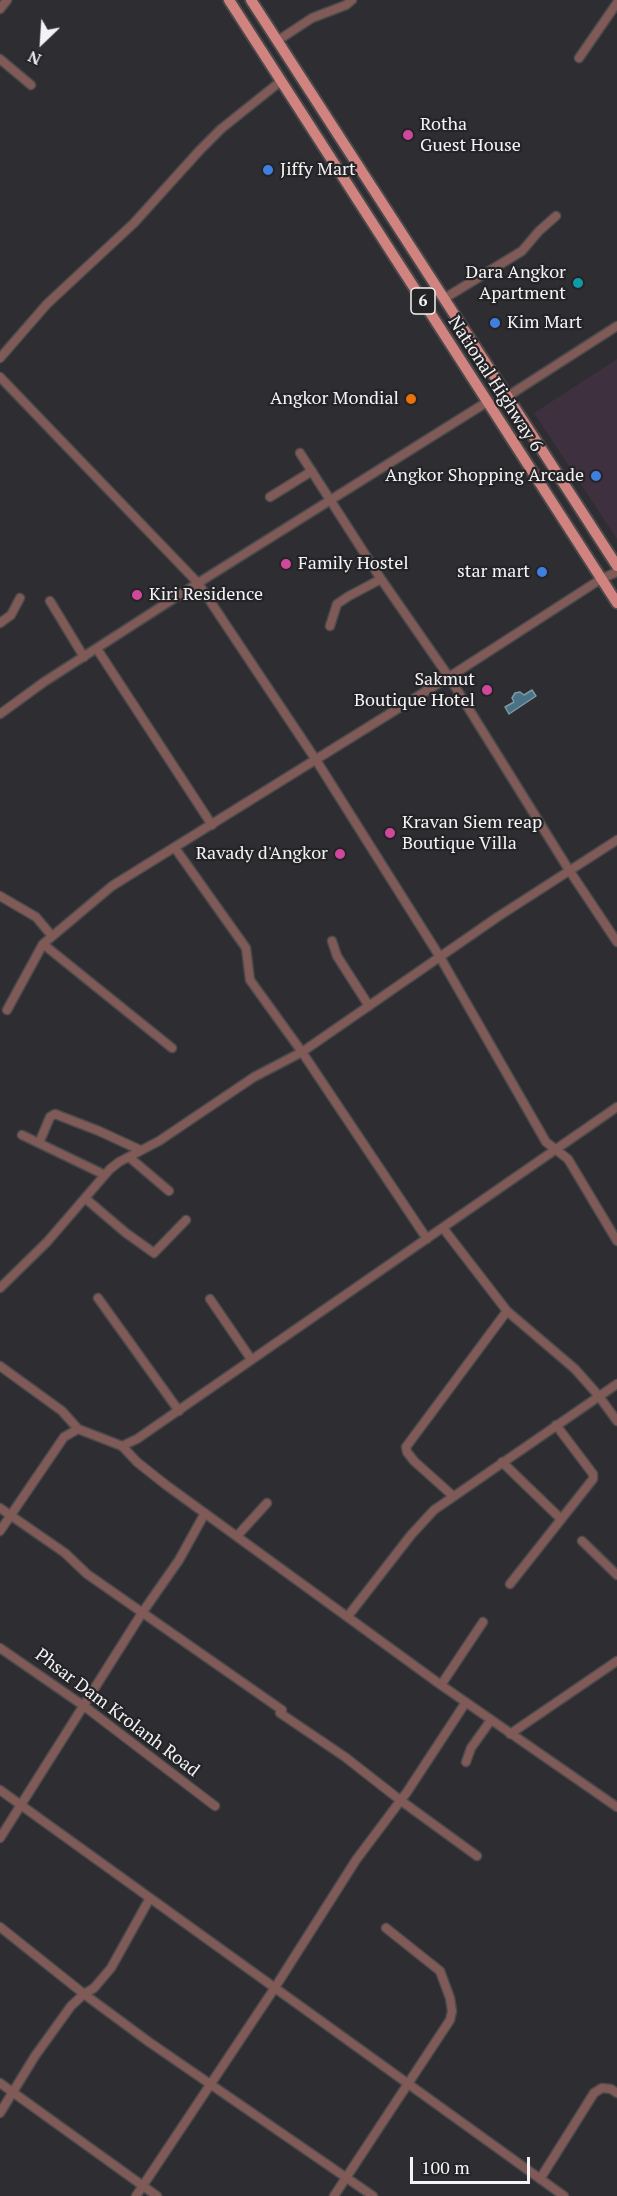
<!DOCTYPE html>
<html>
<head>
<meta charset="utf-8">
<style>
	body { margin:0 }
	#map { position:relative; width:617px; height:2196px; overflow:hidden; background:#2e2d31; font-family:"PT Serif",serif }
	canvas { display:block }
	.north { position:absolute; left:12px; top:12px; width:60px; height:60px; -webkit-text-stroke:4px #242427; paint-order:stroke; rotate:205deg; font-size:16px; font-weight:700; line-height:24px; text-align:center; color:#f3f3f5 }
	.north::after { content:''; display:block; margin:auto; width:21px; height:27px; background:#f3f3f5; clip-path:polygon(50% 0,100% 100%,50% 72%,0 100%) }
	.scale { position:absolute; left:410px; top:2157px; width:120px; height:27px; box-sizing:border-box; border:3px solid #f3f3f5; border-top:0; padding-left:8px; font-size:18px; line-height:21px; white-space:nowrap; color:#f3f3f5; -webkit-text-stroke:4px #242427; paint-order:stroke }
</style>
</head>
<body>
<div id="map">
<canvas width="617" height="2196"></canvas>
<div class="north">N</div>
<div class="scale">100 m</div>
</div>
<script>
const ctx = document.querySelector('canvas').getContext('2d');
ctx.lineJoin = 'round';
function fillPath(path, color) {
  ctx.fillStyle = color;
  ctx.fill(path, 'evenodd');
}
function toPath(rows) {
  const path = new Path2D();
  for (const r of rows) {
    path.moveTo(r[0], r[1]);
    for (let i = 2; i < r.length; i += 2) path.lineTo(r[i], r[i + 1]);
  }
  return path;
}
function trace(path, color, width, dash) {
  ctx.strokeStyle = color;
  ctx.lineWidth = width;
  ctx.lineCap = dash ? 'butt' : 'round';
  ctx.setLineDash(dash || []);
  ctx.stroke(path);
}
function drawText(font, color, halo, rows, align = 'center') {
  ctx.font = font + ' "PT Serif",serif';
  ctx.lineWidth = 4.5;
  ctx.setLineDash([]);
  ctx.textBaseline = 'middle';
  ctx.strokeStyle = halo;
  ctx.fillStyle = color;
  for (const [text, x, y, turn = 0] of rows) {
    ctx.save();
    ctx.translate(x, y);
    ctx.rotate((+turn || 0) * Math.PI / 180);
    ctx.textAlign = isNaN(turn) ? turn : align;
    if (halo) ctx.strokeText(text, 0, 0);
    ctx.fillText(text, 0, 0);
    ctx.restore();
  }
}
const commercial = toPath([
	[617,359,617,539,534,413]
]);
const water = toPath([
	[532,690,536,696,509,714,505,707,514,702,512,698,515,693,520,692,524,695,532,690]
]);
const minor = toPath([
	[0,9,7,0],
	[277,41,312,18,346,5,352,0],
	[579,58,617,3],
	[0,59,31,85],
	[445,298,522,251,539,231,556,216],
	[0,358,47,304,134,223,200,150,221,129,281,81],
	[0,377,198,583,316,760,440,957,546,1142,568,1159,617,1241],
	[508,396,617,326],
	[300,453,381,579,449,677,569,870,617,942],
	[270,497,312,471],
	[50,601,84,657],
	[0,623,11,615,20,598],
	[330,626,337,604,349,596,381,579],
	[97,649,212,825],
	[0,714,44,682,198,583,487,402],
	[175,848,246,948,250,980,302,1052,427,1239],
	[0,896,36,917,52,936],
	[332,941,337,956,369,1006],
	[43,944,172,1048],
	[7,1010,43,944,112,886,460,670,601,579,617,572],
	[22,1135,105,1175],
	[39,1143,50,1117,55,1114,99,1131,140,1150],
	[129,1157,169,1191],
	[86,1199,126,1233,154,1253,186,1220],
	[443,1228,507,1311,575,1369,598,1395,617,1421],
	[0,1288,47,1242,110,1169,119,1162,159,1141,254,1077,302,1052,499,916,617,840],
	[98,1298,179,1411],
	[210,1299,251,1359],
	[0,1366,62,1411,78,1429],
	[122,1446,137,1462,166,1485,441,1685,617,1807],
	[502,1462,561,1519],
	[453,1496,414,1461,407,1452,406,1447,507,1311],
	[0,1508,65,1553,87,1574,282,1710],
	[0,1531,64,1437,78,1429,122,1446,137,1439,617,1107],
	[237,1536,267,1503],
	[582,1541,617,1575],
	[510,1584,593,1479,593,1474,556,1425],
	[348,1616,411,1535,434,1510,617,1384],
	[0,1648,84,1706,215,1806],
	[441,1685,483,1622],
	[280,1713,345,1757,400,1800,477,1856],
	[510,1734,617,1661],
	[466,1762,471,1748,491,1720],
	[0,1790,564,2196],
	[0,1838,142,1613,179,1560,205,1513],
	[0,1927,84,1994,149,2042,373,2196],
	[0,2083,157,2196],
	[0,2113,35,2056,71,2006,84,1994,94,1988,111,1968,150,1898],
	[540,2179,594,2093,602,2088,611,2089,617,2093],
	[136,2196,274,1989,356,1860,407,1792,466,1702],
	[334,2196,450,2020,452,2011,450,1998,440,1971,386,1928]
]);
const major = toPath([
	[229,0,617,603],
	[251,0,617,566]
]);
const markers = [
	[408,135,6,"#d1479c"],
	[268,170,6,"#3f7fe0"],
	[578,283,6,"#0f9aa8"],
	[495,323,6,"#3f7fe0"],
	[411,399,6,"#e8710a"],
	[596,476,6,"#3f7fe0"],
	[286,564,6,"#d1479c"],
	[542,572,6,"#3f7fe0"],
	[137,595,6,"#d1479c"],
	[487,690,6,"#d1479c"],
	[390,833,6,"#d1479c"],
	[340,854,6,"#d1479c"]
];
const shields = [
	[423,301,24]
];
const shieldNames = [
	["6",423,301]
];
const poiNames = [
	["Rotha",420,125],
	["Guest House",420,146],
	["Jiffy Mart",280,170],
	["Dara Angkor",566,273,"right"],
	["Apartment",566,294,"right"],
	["Kim Mart",507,323],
	["Angkor Mondial",399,399,"right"],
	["Angkor Shopping Arcade",584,476,"right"],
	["Family Hostel",298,564],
	["star mart",530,572,"right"],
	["Kiri Residence",149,595],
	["Sakmut",475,680,"right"],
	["Boutique Hotel",475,701,"right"],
	["Kravan Siem reap",402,823],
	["Boutique Villa",402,844],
	["Ravady d'Angkor",328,854,"right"]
];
const streetNames = [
	["National Highway 6",495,384,57],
	["Phsar Dam Krolanh Road",117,1713,37]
];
fillPath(commercial, '#3e303e');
fillPath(water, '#497385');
trace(water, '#7c99a7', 1.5);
trace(minor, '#4a494c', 11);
trace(major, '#4a494c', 14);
trace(minor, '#805a57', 8);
trace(major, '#d1837f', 10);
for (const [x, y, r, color] of markers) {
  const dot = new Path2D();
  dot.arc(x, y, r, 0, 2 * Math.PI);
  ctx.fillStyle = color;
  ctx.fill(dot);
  trace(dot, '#242427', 2);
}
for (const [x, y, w] of shields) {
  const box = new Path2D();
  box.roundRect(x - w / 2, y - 13, w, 26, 4.5);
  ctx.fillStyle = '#242427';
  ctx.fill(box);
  trace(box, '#f3f3f5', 1.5);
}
drawText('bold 16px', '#f3f3f5', null, shieldNames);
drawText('18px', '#f3f3f5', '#242427', poiNames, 'left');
drawText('18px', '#f3f3f5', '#242427', streetNames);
</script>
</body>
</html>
